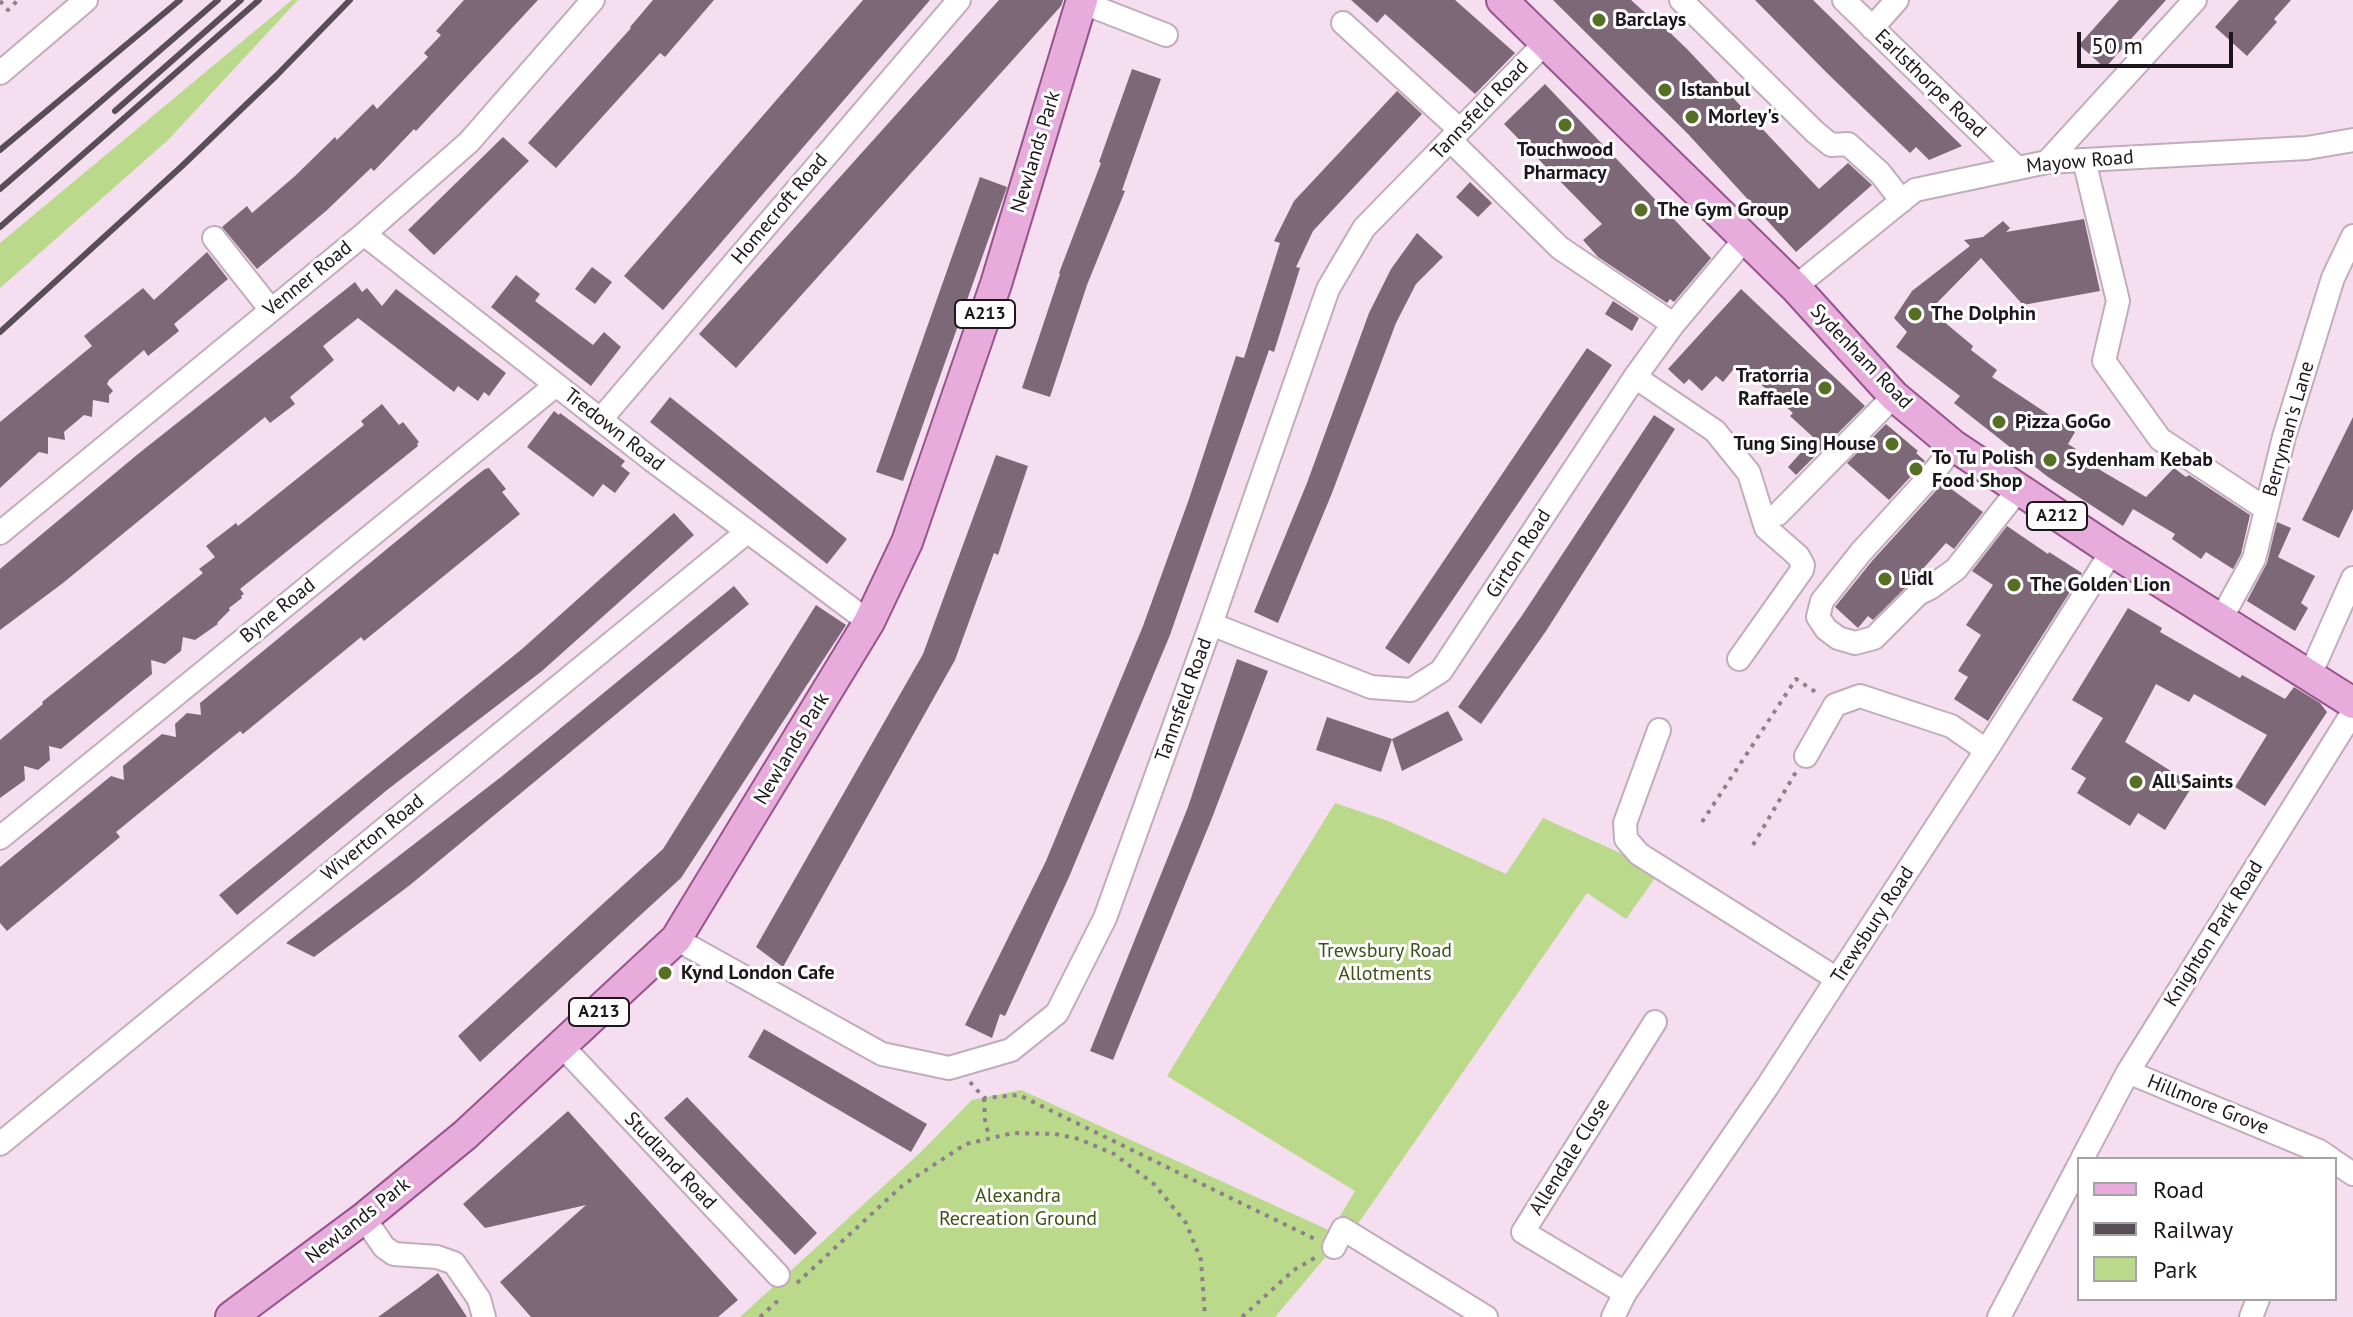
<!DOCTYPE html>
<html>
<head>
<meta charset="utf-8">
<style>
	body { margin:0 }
	#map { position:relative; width:2353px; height:1317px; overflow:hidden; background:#f4deef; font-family:"PT Sans",sans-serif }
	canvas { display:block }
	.legend { position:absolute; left:2077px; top:1157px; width:260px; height:144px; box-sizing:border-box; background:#fff; border:2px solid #a5a2a4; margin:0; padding:10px 14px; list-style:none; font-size:24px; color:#1d161c }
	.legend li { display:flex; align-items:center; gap:16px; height:40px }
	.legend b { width:40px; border:2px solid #a5a2a4 }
	.scale { position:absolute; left:2077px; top:32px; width:156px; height:36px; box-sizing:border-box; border:4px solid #1d161c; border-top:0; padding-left:10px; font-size:24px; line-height:28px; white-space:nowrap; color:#1d161c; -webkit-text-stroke:6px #fff; paint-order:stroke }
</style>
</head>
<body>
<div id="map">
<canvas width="2353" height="1317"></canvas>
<ul class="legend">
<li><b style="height:10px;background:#e7acdc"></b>Road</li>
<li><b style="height:10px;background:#594e57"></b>Railway</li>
<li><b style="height:22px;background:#bbd98a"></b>Park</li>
</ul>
<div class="scale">50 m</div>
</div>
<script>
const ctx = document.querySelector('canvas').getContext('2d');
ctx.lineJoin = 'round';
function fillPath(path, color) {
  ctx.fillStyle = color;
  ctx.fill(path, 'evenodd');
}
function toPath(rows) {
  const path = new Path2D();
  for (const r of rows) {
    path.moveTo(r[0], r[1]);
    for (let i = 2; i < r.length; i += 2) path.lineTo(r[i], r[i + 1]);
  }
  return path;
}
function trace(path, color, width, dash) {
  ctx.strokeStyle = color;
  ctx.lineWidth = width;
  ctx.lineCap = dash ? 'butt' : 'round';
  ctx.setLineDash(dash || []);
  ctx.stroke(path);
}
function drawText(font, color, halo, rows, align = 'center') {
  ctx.font = font + ' "PT Sans",sans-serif';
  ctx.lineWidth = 6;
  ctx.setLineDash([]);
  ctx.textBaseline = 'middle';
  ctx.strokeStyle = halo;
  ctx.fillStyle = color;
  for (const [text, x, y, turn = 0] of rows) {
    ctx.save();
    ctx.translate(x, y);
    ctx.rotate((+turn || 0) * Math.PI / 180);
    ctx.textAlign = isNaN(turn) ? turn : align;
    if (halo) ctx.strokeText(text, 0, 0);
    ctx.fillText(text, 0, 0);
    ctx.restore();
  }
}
const green = toPath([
	[292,0,298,0,168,140,0,288,0,243],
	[1335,803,1388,821,1506,874,1543,818,1660,871,1626,919,1587,893,1355,1228,1339,1218,1355,1191,1167,1076],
	[1021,1090,1335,1233,1334,1247,1275,1317,740,1317,922,1151,972,1100]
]);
const building = toPath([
	[464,0,538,0,416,131,414,129,374,171,371,168,326,211,257,269,222,227,247,206,252,213,295,176,335,137,337,140,373,104,377,109,428,57,424,53,441,35,436,31],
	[653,0,714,0,665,57,660,53,556,168,528,143,631,28,630,27],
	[863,0,930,0,663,310,624,276],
	[999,0,1063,0,1061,6,736,368,699,334],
	[1351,0,1455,0,1515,53,1475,94,1385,14,1377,23],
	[1553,0,1631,0,1661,27,1662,25,1687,49,1819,189,1848,163,1872,185,1796,252,1688,134],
	[1755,0,1813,0,1962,146,1929,160,1916,147,1910,153,1827,73],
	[2119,0,2166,0,2105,68,2079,45],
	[2239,0,2291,0,2274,19,2277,22,2247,56,2215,27],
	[1132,69,1161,79,1122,190,1125,191,1087,285,1050,397,1022,388,1060,274,1059,273,1101,163,1099,162],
	[1545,84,1711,258,1674,302,1670,299,1667,303,1598,257,1583,240,1602,224,1504,124],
	[1397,91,1422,114,1313,231,1296,267,1300,268,1274,352,1269,350,1170,635,1069,877,1005,1016,1000,1014,992,1038,965,1025,1046,861,1143,626,1189,499,1236,356,1244,358,1280,243,1274,241,1294,201],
	[503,137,529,161,434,255,408,230],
	[980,177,1007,187,903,481,876,472],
	[1470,182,1492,203,1478,217,1456,197],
	[2084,219,2100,291,2023,305,1981,258,1930,310,1973,346,1971,350,1997,370,1992,377,2075,432,2068,444,2076,449,2073,454,2146,497,2174,468,2186,477,2189,475,2250,515,2241,554,2233,569,2206,552,2201,559,2172,539,2175,534,2133,509,2123,526,2048,477,1954,403,1960,396,1896,347,1907,332,1894,318,1912,291,1970,246,1964,240,1983,237,2003,221,2010,228,2006,232],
	[1417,233,1443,257,1416,284,1396,323,1332,493,1278,623,1254,612,1307,483,1369,313,1391,269],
	[207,252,228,279,174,324,179,331,148,356,144,350,109,380,107,384,113,391,109,395,109,403,93,400,92,417,84,415,64,432,65,440,48,437,48,454,39,452,0,488,0,422,92,346,84,336,143,288,154,300],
	[592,267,612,282,595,304,575,289],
	[516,275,540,294,535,301,593,345,604,332,621,347,591,386,491,307],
	[355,282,362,292,367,288,382,306,396,289,506,373,489,396,484,392,478,401,458,386,454,392,358,318,323,346,334,360,290,397,295,404,270,423,265,417,63,583,0,630,0,569,138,454],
	[1741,289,1865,406,1796,475,1788,467,1814,438,1790,416,1793,413,1756,380,1737,365,1723,382,1716,376,1702,391,1689,379,1684,384,1668,369],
	[1613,301,1639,318,1632,331,1605,314],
	[1587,348,1612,365,1409,664,1385,648],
	[670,397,847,539,827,564,650,422],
	[382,404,399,425,403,422,419,442,417,444,418,446,240,589,244,594,241,596,242,598,229,608,230,610,217,623,218,624,195,640,183,637,181,651,165,664,151,660,152,674,61,749,49,746,50,760,38,770,24,766,25,780,0,798,0,740,43,704,42,702,203,573,199,569,215,557,206,546,236,523,238,526,364,425,361,421],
	[554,411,559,415,560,413,625,461,621,466,630,473,615,493,603,484,593,497,527,447],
	[1654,415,1675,429,1546,631,1481,724,1458,707,1523,614],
	[2353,417,2353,509,2339,538,2302,520],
	[1886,424,1918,451,1916,453,1925,461,1889,500,1847,463],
	[996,455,1028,466,998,555,994,553,955,660,783,967,756,947,923,654],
	[489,468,506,489,502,492,520,514,364,641,361,637,243,734,240,731,224,744,116,832,120,837,7,931,0,923,0,867,111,776,124,780,123,766,162,734,176,737,175,724,187,713,201,715,200,703,467,483,485,469],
	[1943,483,1983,512,1954,549,1946,543,1912,581,1873,620,1868,616,1858,628,1835,607,1872,561],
	[674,513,694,535,542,671,387,790,237,915,219,895,522,649],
	[2277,522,2291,528,2278,557,2315,576,2301,603,2308,608,2295,631,2247,601,2267,563],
	[2007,526,2048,554,2049,552,2082,573,1988,721,1954,699,1968,677,1958,671,1981,635,1966,625,1993,585,1972,571],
	[734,586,749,604,410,885,314,957,286,943,501,777],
	[816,605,846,625,681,878,480,1062,458,1036,663,849],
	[2128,608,2162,628,2160,632,2240,678,2242,675,2285,699,2294,687,2320,703,2327,712,2265,806,2235,787,2267,735,2194,694,2189,702,2156,684,2125,742,2193,785,2165,830,2138,813,2130,826,2077,793,2086,778,2071,769,2103,718,2072,700],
	[1237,659,1268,671,1212,818,1113,1060,1090,1051,1188,807],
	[1448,711,1463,740,1402,771,1392,739],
	[1327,717,1392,739,1381,772,1316,750],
	[764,1029,927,1124,911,1152,748,1057],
	[687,1097,817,1233,795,1255,664,1118],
	[568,1111,738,1300,718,1317,531,1317,500,1282,586,1205,485,1228,463,1204],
	[438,1273,467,1317,378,1317,417,1289]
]);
const path = toPath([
	[0,1,8,10,18,0],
	[1702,822,1796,679,1820,695],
	[1753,845,1796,772],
	[970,1082,984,1098,1019,1095,1317,1240],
	[984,1098,985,1120,989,1137],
	[797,1283,903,1185,966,1144,1013,1133,1055,1134,1079,1139,1114,1154,1154,1184,1186,1223,1201,1260,1205,1317],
	[760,1317,782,1297],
	[1242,1317,1294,1270,1318,1256]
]);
const minor = toPath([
	[1681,0,1815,132,1831,145,1848,144,1880,173,1902,201],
	[1844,0,2016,167],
	[1081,2,1166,35],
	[1343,23,1460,130],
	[1872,28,1897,0],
	[0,73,86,0],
	[1450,140,1560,248,1673,324],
	[2084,160,2118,301,2104,361,2160,439,2266,509],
	[2047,162,2195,0],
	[364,234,652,460,869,622],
	[214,238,271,310],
	[1795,287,1915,190,2047,162,2307,148,2353,140],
	[1635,377,1715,431,1749,473,1766,528,1798,556,1803,565,1802,570,1739,659],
	[601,419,959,0],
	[1954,446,1934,472,1861,552,1822,601,1818,617,1826,629,1838,638,1855,643,1874,638,1918,594,1930,588,1956,569,2018,490],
	[1778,514,1894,396],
	[0,533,364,234,469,142,593,0],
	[2221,619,2254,559,2284,437,2333,278,2353,236],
	[1211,624,1371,687,1411,690,1441,671,1635,377,1672,326,1745,239],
	[2310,675,2353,578],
	[1659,730,1625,823,1626,839,1639,854,1837,979],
	[1806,756,1835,705,1860,696,1951,726,1986,750],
	[0,838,556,385],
	[676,939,882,1054,949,1068,1011,1050,1057,1013,1105,918,1211,624,1328,289,1364,228,1545,43],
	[562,1046,778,1275],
	[2128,1072,2319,1151,2331,1159],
	[0,1144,747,532],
	[2082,1159,2128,1072,2353,712],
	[2335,1162,2353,1174],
	[364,1218,384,1247,394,1254,437,1257,454,1263,479,1299,484,1317],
	[1334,1247,1343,1229,1486,1317],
	[1625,1293,1523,1232,1655,1022],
	[1613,1317,1625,1293,1767,1087,1837,979,1991,743,2112,551],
	[1999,1317,2079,1165],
	[2251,1317,2258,1299]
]);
const major = toPath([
	[1502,0,1795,287,1894,396,1954,446,2112,551,2353,703],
	[231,1317,364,1218,465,1135,676,939,869,622,907,542,996,284,1082,0]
]);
const rail = toPath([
	[115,111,241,0],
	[0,150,180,0],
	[0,189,218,0],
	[0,227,259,0],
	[0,332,182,166,277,75,350,0]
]);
const markers = [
	[1599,20,8,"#566f22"],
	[1665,90,8,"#566f22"],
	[1692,117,8,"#566f22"],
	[1565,125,8,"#566f22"],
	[1641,210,8,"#566f22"],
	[1915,314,8,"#566f22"],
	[1825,388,8,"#566f22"],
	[1999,422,8,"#566f22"],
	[1892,444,8,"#566f22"],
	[2050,460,8,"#566f22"],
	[1916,469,8,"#566f22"],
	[1885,579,8,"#566f22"],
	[2014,585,8,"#566f22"],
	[2136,782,8,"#566f22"],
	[665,973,8,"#566f22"]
];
const shields = [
	[985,314,60],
	[2057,516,60],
	[599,1012,60]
];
const shieldNames = [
	["A213",985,314],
	["A212",2057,516],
	["A213",599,1012]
];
const poiNames = [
	["Barclays",1615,20],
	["Istanbul",1681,90],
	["Morley's",1708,117],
	["Touchwood",1565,150,"center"],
	["Pharmacy",1565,173,"center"],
	["The Gym Group",1657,210],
	["The Dolphin",1931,314],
	["Tratorria",1809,376,"right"],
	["Raffaele",1809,399,"right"],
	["Pizza GoGo",2015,422],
	["Tung Sing House",1876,444,"right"],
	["To Tu Polish",1932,458],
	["Food Shop",1932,481],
	["Sydenham Kebab",2066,460],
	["Lidl",1901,579],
	["The Golden Lion",2030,585],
	["All Saints",2152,782],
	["Kynd London Cafe",681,973]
];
const streetNames = [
	["Earlsthorpe Road",1930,84,44],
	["Tannsfeld Road",1480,110,-46],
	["Newlands Park",1036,152,-73],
	["Mayow Road",2080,162,-5],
	["Homecroft Road",780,209,-50],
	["Venner Road",308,279,-39],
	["Sydenham Road",1861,357,46],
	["Berryman's Lane",2289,429,-74],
	["Tredown Road",614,430,38],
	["Girton Road",1519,554,-57],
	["Byne Road",278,611,-39],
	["Tannsfeld Road",1184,700,-70],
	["Newlands Park",792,749,-59],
	["Wiverton Road",373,838,-39],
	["Trewsbury Road",1873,925,-57],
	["Knighton Park Road",2214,934,-58],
	["Hillmore Grove",2208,1105,22],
	["Allendale Close",1570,1157,-58],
	["Studland Road",670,1161,47],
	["Newlands Park",358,1221,-38]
];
const parkNames = [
	["Trewsbury Road",1385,951],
	["Allotments",1385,974],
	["Alexandra",1018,1196],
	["Recreation Ground",1018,1219]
];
fillPath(green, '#bbd98a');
fillPath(building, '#7c6877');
trace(minor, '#c1acbc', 26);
trace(major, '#96548a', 34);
trace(path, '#8e7f8b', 4, [4, 6]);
trace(minor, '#fff', 22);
trace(major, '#e7acdc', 30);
trace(rail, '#594e57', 6);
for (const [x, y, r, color] of markers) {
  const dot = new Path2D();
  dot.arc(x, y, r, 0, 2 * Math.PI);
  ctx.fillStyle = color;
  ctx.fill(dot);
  trace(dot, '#fff', 3);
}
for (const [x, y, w] of shields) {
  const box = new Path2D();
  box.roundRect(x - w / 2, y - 14, w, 28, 6);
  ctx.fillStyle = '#fff';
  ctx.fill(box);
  trace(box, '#1d161c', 2);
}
drawText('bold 18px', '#1d161c', null, shieldNames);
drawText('bold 20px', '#1d161c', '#fff', poiNames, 'left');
drawText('20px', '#1d161c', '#fff', streetNames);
drawText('20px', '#3d5115', '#fff', parkNames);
</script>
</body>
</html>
